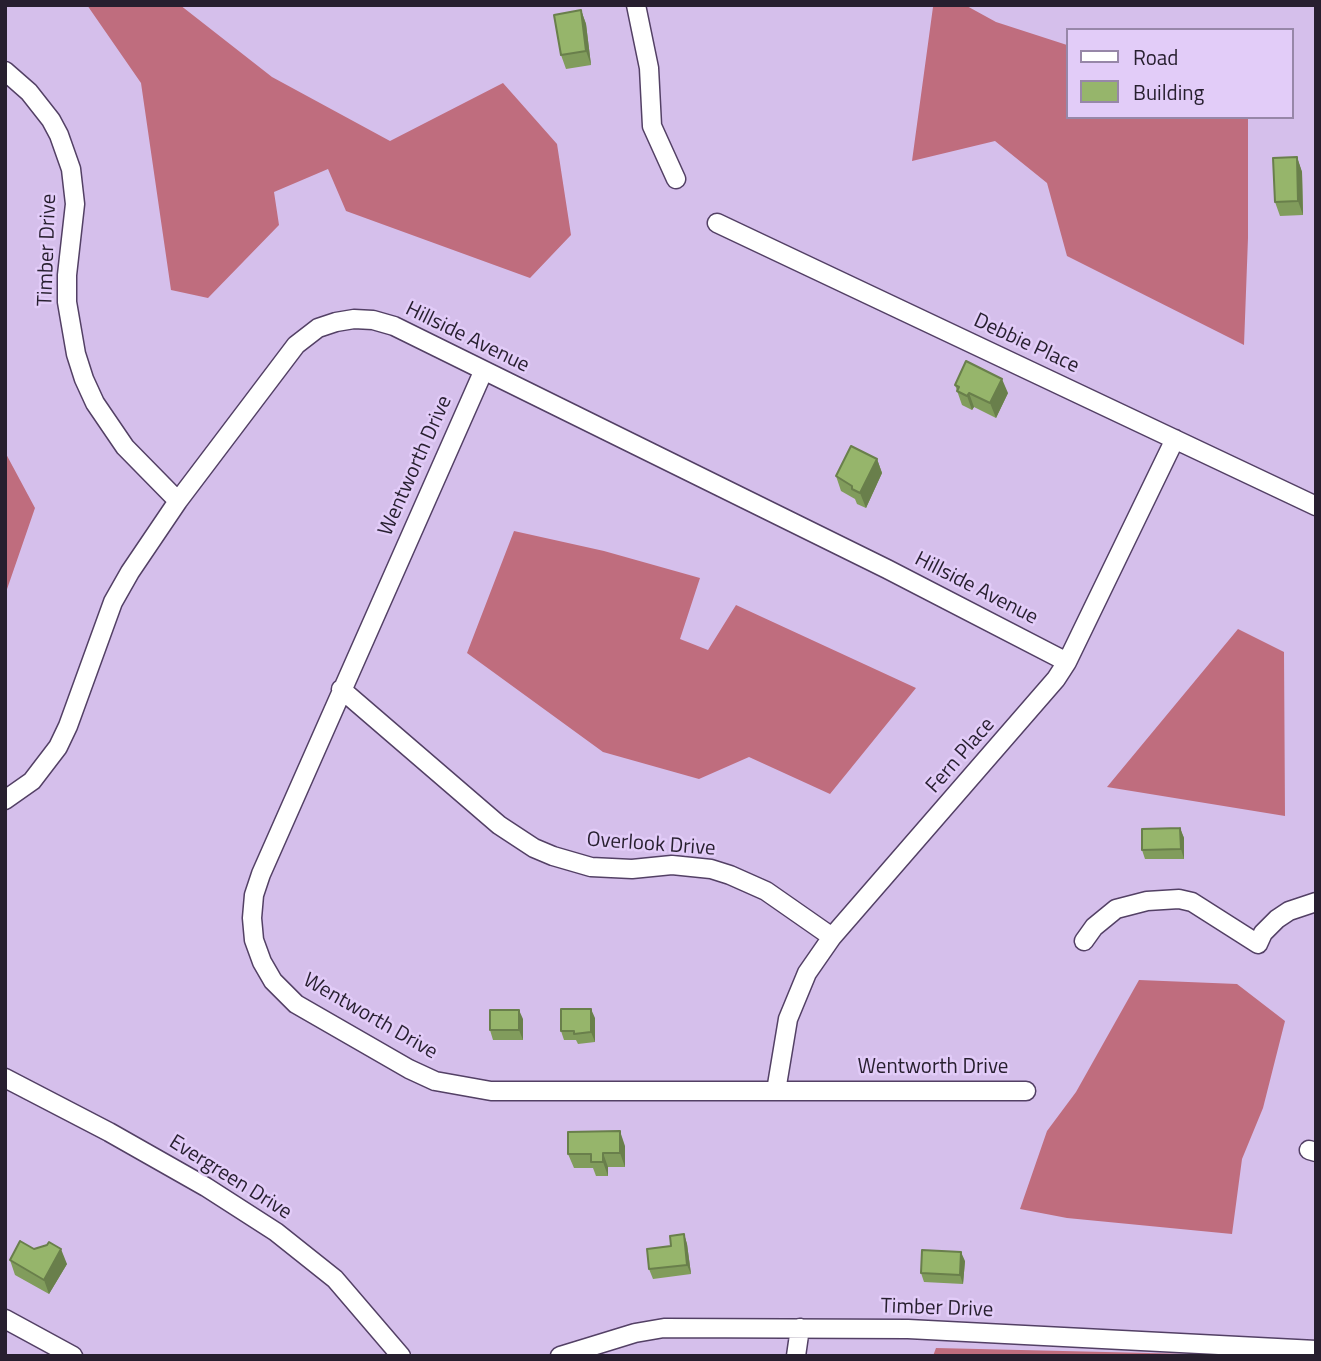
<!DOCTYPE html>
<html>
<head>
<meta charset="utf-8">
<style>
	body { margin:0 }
	#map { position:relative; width:1321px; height:1361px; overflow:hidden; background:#d5bfeb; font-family:"Titillium Web",sans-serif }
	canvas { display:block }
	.frame { position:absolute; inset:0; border:7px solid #271f2f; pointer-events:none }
	.legend { position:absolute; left:1066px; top:28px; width:228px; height:91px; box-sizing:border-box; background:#e2ccf8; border:2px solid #9787a8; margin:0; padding:9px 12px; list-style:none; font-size:21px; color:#271f2f }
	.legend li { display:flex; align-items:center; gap:14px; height:35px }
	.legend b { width:35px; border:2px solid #9787a8 }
</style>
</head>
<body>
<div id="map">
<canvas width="1321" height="1361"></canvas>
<div class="frame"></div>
<ul class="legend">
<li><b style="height:9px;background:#fff"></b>Road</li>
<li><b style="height:19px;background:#96b56b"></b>Building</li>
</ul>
</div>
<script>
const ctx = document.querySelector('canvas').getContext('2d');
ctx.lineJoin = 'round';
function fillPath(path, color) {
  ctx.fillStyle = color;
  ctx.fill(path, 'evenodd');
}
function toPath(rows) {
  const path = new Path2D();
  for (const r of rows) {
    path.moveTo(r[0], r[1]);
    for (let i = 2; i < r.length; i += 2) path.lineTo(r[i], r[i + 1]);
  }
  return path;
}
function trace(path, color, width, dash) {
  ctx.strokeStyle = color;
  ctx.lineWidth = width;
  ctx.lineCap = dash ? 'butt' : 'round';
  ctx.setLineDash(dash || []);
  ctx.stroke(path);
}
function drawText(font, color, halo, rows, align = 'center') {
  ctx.font = font + ' "Titillium Web",sans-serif';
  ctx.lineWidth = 5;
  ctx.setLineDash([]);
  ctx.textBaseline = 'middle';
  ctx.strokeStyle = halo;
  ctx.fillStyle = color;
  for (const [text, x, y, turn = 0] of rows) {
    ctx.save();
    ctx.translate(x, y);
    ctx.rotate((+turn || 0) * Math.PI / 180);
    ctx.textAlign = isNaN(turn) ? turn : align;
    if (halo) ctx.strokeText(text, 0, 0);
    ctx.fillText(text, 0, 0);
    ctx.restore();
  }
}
const forest = toPath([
	[87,5,180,5,272,77,390,141,503,83,557,144,571,235,530,278,346,211,328,169,274,192,279,225,208,298,171,290,141,83],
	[929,5,965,5,996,22,1067,45,1067,117,1248,117,1248,238,1244,345,1067,256,1047,183,995,141,912,161,933,7],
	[5,452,35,508,5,595],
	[514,531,604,551,700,578,680,639,708,650,736,605,916,688,830,794,749,757,699,779,603,752,467,653],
	[1238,629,1284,652,1285,816,1107,787],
	[1139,980,1237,984,1285,1021,1263,1108,1242,1159,1232,1234,1067,1218,1020,1209,1047,1131,1076,1092],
	[936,1348,1190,1354,1190,1356,933,1356]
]);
const minor = toPath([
	[636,5,649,68,652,126,676,179],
	[5,71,29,92,51,120,59,135,71,169,75,204,67,275,67,302,76,354,84,379,95,403,125,447,178,501],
	[717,223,1316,506],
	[483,372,261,874,254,895,252,918,254,940,262,962,273,981,296,1004,409,1069,435,1081,491,1091,1026,1091],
	[341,689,499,825,534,848,553,856,591,867,632,869,672,865,711,869,730,875,766,891,832,937],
	[5,800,32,781,58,747,68,726,113,602,130,572,178,501,296,345,318,328,336,322,354,319,373,320,394,326,887,569,1067,662],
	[1084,941,1094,927,1116,909,1147,901,1179,899,1192,902,1258,944,1263,933,1277,919,1289,911,1316,902],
	[5,1078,109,1132,206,1187,276,1232,335,1279,401,1356],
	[776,1091,788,1019,807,973,832,937,1056,679,1067,662,1175,439],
	[1309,1150,1316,1152],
	[5,1319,73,1356],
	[560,1356,635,1333,664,1328,908,1329,1316,1350],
	[796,1356,800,1328]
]);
const wall = toPath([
	[581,10,586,24,591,65,566,69,561,55],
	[1297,157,1302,172,1303,215,1280,216,1275,202],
	[955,385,1008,393,996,418,974,407,972,410,962,405],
	[877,459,882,473,866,508,857,504,855,499,841,491,836,476],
	[1180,828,1184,838,1184,859,1145,859,1142,850],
	[595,1018,595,1042,578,1044,576,1040,564,1040,561,1031],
	[523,1019,523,1040,493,1040,490,1030],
	[625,1146,625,1167,608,1167,608,1176,596,1176,593,1168,574,1168,568,1154],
	[684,1234,687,1244,691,1274,653,1279,649,1269],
	[34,1249,67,1264,49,1294,15,1275,10,1260],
	[965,1261,963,1284,924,1282,921,1273]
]);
const shadedWall = toPath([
	[581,10,586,24,591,65,586,51],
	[1297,157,1302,172,1303,215,1298,201],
	[1002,379,1008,393,996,418,990,403],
	[969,393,974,407,972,410,967,396],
	[877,459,882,473,866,508,860,493],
	[1180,828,1184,838,1184,859,1181,849],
	[591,1009,595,1018,595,1042,591,1032],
	[519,1010,523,1019,523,1040,519,1030],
	[620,1131,625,1146,625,1167,620,1153],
	[603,1153,608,1167,608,1176,603,1162],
	[684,1234,687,1244,691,1274,687,1265],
	[61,1249,67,1264,49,1294,44,1280],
	[961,1252,965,1261,963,1284,960,1275]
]);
const building = toPath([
	[581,10,586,51,561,55,554,15,581,10],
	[1297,157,1298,201,1275,202,1273,158,1297,157],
	[966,361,1002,379,990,403,969,393,967,396,957,391,959,387,955,385,966,361],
	[851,446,877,459,860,493,852,489,852,486,836,476,851,446],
	[1180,828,1181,849,1142,850,1142,829,1180,828],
	[561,1009,591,1009,591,1032,574,1034,574,1031,561,1031,561,1009],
	[490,1010,519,1010,519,1030,490,1030,490,1010],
	[620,1131,620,1153,603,1153,603,1162,591,1162,591,1154,568,1154,568,1132,620,1131],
	[684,1234,687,1265,649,1269,647,1249,671,1246,670,1236,684,1234],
	[20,1241,34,1249,47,1245,49,1242,61,1249,44,1280,10,1260,20,1241],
	[922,1250,961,1252,960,1275,921,1273,922,1250]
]);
const streetNames = [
	["Timber Drive",48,250,-88],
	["Hillside Avenue",467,338,26],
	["Debbie Place",1026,344,25],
	["Wentworth Drive",416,466,-66],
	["Hillside Avenue",976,589,27],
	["Fern Place",961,756,-49],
	["Overlook Drive",651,845,4],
	["Wentworth Drive",370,1017,30],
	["Wentworth Drive",933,1068],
	["Evergreen Drive",230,1178,32],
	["Timber Drive",937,1309,2]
];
fillPath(forest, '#bf6d7e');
trace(minor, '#534065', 21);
trace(minor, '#fff', 18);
fillPath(wall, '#819c5c');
fillPath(shadedWall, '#697f4b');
fillPath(building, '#96b56b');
trace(building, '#697f4b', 2);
drawText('21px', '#271f2f', '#e2ccf8', streetNames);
</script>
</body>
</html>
